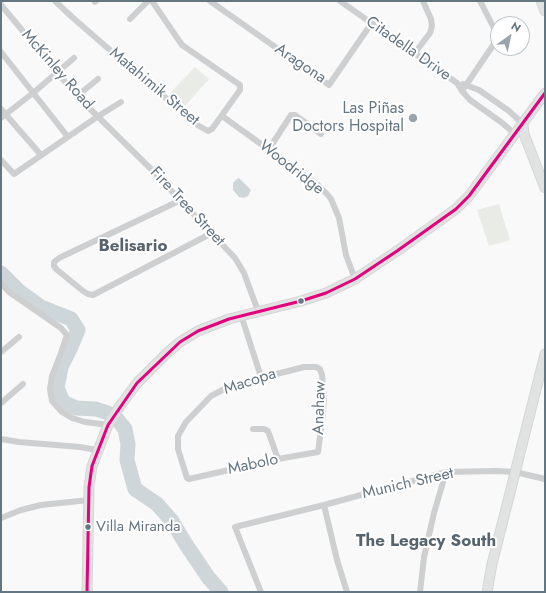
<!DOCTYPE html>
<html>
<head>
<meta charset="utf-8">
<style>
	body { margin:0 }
	#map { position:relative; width:546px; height:593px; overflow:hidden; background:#f9f9f9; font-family:Jost,sans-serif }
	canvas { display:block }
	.frame { position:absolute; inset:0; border:2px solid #657683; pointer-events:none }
	.north { position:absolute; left:490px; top:16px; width:40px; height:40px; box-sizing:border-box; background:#fff; border:1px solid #c1c8cd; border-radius:50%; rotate:33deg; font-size:11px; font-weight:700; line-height:16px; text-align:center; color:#657683 }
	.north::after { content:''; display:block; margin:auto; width:14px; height:18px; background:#99a4ac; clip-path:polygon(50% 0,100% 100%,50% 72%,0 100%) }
</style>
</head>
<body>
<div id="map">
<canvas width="546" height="593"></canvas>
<div class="frame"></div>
<div class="north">N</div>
</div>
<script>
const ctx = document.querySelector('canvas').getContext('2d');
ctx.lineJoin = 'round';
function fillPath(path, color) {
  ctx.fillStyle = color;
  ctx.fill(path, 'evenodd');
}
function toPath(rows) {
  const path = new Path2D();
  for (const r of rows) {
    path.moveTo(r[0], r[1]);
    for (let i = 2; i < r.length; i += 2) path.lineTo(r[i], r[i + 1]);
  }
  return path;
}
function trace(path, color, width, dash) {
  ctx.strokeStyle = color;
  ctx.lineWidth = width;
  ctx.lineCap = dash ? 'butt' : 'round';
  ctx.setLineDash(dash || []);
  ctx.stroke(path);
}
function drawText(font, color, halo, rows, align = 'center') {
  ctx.font = font + ' Jost,sans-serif';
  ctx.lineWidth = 4;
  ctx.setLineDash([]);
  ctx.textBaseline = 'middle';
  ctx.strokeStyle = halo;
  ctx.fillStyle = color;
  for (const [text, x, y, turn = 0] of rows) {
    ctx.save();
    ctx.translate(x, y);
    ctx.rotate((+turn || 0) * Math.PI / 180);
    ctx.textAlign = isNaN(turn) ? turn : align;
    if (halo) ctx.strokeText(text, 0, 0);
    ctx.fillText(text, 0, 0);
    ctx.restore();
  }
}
const green = toPath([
	[195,67,209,79,185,106,171,92],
	[499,204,510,240,489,246,477,210]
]);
const water = toPath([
	[239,178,251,190,248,196,244,198,239,197,233,190,233,183,237,179]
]);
const river = toPath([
	[1,273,19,291,41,307,71,319,78,330,71,347,61,367,57,388,63,402,76,408,96,409,108,413,117,419,125,429,128,444,127,460,135,489,157,504,172,521,185,543,208,577,221,592]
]);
const street = toPath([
	[55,1,72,17,134,71,199,126,208,131,212,129,240,90,240,85,182,45,152,1],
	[210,1,329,85,371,24],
	[340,1,457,83,462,91,470,100,501,122,515,134],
	[95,2,96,1],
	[1,5,77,96,150,168,235,258,244,273,258,311],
	[130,19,148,1],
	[1,52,68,137],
	[414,54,430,33,432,26,431,19,423,1],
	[463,84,479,90,509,111,523,124],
	[462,91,498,38,497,34,480,1],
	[77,96,98,79],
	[1,109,41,155],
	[222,116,318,185,327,194,331,199,339,218,346,255,355,279],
	[1,118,33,93,74,58],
	[269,149,291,115,295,115,321,134],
	[1,160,14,174,97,117,121,102],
	[181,200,59,258,54,262,54,266,56,269,83,291,88,294,93,295,212,233],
	[1,283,9,292,61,328,67,335,61,353,52,376,50,389,52,401,62,412,72,418,85,422,108,425],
	[241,315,261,377],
	[1,352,19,337],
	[304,367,316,367,320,369,322,375,324,397,323,415,318,452,278,459,189,479,187,478,178,449,178,436,186,422,211,396,230,386,304,367],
	[1,403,23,384],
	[253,429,264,429,268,431,278,459],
	[1,439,19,442,80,447,97,450],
	[324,505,337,560,347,592],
	[1,518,21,510,41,505,89,500],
	[261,592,235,527,324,505,446,472,496,471,515,472,545,479],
	[420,592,424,557,434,513,446,472]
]);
const secondary = toPath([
	[541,1,545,11],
	[523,124,524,134,545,188],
	[87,592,89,487,92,466,108,425,120,406,137,383,166,354,180,342,198,331,229,319,301,301,326,293,355,279,397,251,456,209,469,196,545,93],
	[487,592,492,564,545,354]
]);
const bus1 = toPath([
	[87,592,89,487,92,466,108,425,137,383,180,342,198,331,229,319,301,301,326,293,355,279,397,251,456,209,469,196,545,93]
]);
const markers = [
	[413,118,5,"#99a4ac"],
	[301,301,3.5,"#657683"],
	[88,527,3.5,"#657683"]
];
const busNames = [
	["Villa Miranda",96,527]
];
const streetNames = [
	["Citadella Drive",408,49,35],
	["Aragona",300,64,34],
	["McKinley Road",57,70,49],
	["Matahimik Street",154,87,40],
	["Woodridge",291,168,38],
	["Fire Tree Street",187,207,47],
	["Macopa",250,382,-18],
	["Anahaw",320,408,-88],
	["Mabolo",253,465,-12],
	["Munich Street",408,484,-13]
];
const poiNames = [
	["Las Piñas",404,109],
	["Doctors Hospital",404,127]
];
const neighbourhoodNames = [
	["Belisario",133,247],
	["The Legacy South",426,542]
];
fillPath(green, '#e8ebe6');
fillPath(water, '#ced6d9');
trace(river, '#ced6d9', 15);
trace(secondary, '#d5d6d7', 11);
trace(street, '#cecfd0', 6);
trace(secondary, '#e1e2e2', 9);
trace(bus1, '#e5007d', 3);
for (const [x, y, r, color] of markers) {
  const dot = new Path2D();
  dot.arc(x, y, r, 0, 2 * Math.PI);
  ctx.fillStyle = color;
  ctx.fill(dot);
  trace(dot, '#fff', 1.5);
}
drawText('15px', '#657683', '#fff', busNames, 'left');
drawText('16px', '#657683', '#fff', streetNames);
drawText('16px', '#657683', '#fff', poiNames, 'right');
drawText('bold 17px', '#57646e', '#fff', neighbourhoodNames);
</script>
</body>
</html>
